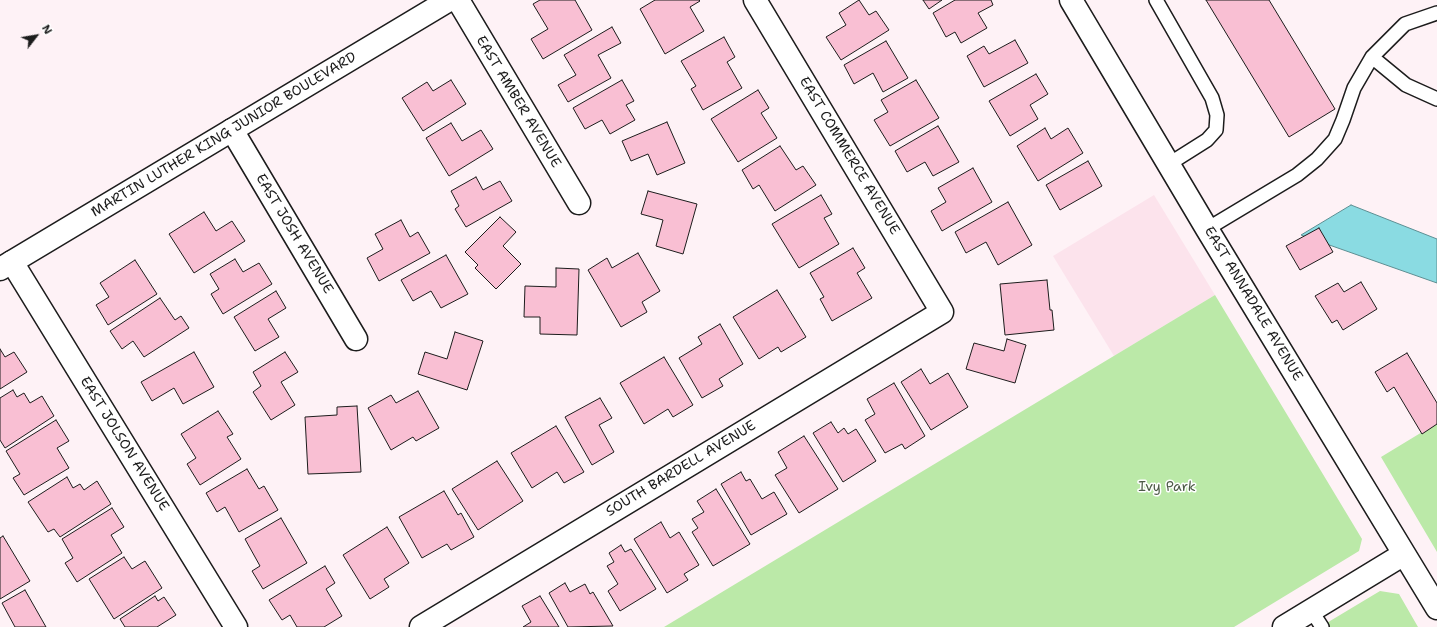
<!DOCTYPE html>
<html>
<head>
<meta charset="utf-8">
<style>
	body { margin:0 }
	#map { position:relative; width:1437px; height:627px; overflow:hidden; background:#fef2f6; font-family:"Shantell Sans",sans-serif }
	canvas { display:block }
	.north { position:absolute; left:16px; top:16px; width:40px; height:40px; -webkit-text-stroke:3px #fff; paint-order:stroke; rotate:59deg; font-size:11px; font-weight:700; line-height:16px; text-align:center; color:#1c1c1c }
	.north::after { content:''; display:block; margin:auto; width:14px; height:18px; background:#1c1c1c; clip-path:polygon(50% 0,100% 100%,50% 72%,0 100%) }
</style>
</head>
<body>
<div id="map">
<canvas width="1437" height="627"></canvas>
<div class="north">N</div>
</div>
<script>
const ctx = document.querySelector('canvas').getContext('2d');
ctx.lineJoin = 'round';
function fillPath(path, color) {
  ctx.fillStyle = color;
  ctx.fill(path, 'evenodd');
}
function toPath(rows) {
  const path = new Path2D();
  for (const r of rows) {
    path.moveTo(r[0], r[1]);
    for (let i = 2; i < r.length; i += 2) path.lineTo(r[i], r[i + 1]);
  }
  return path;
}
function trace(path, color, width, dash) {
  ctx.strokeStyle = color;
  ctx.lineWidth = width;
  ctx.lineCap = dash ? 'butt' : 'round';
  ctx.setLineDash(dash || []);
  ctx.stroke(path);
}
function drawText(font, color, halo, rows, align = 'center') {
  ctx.font = font + ' "Shantell Sans",sans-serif';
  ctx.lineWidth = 3;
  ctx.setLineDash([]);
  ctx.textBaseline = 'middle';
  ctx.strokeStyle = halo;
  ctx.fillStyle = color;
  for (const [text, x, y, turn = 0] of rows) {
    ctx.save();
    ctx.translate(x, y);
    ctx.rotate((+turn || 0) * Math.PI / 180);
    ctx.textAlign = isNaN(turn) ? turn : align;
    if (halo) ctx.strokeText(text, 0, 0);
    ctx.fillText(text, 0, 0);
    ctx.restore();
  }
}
const built = toPath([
	[1154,195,1215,295,1114,356,1053,256]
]);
const green = toPath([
	[1215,295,1362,539,1359,551,1234,627,664,627],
	[1437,423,1437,552,1381,457],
	[1380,591,1399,594,1418,627,1320,627]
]);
const water = toPath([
	[1351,205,1437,239,1437,283,1301,235,1351,205]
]);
const building = toPath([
	[540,0,575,0,592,30,543,59,531,39,548,29,533,4,540,0],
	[655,0,699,0,700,1,690,7,704,31,665,54,640,9,655,0],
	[859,0,869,15,876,11,889,30,841,60,826,37,846,25,839,13,859,0],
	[923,0,942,0,929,9,923,0],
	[955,0,991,0,993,5,978,13,987,28,961,43,955,32,946,37,933,13,955,0],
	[1206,0,1269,0,1335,109,1289,137,1206,0],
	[612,27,621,43,598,55,611,78,568,102,558,85,576,75,564,55,612,27],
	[724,37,735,57,727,62,742,88,703,110,691,89,696,86,681,61,724,37],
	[1015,40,1028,63,984,87,967,56,984,46,989,54,1015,40],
	[886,41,908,78,883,92,873,73,854,84,844,65,886,41],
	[1036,74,1048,94,1030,105,1038,119,1010,136,989,101,1036,74],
	[451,80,466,104,423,131,402,98,427,82,433,91,451,80],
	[622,80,634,101,626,105,635,120,610,134,602,120,585,129,573,108,622,80],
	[916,80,939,118,890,146,874,120,888,112,881,100,916,80],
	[758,90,769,108,761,113,777,138,738,162,711,119,758,90],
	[667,122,685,163,657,175,648,154,631,161,622,141,667,122],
	[451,123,462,141,481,130,493,149,449,176,426,138,451,123],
	[938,126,959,162,933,176,925,162,907,172,895,151,938,126],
	[1045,128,1051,139,1068,128,1083,153,1038,181,1017,146,1045,128],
	[780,146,796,170,803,166,816,185,775,211,759,185,753,189,742,170,780,146],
	[1088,161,1102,186,1060,210,1046,185,1088,161],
	[973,168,992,202,942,231,931,211,946,202,938,188,973,168],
	[476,177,483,190,500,181,512,201,466,227,455,209,459,206,451,191,476,177],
	[648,191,697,204,683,254,656,246,663,220,641,214,648,191],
	[821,195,832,214,824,218,839,244,799,268,772,224,821,195],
	[1008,202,1032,245,998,265,986,242,966,253,955,232,1008,202],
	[204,212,216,231,232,221,245,241,194,273,169,234,204,212],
	[500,217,516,232,503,246,521,264,496,289,475,268,478,265,465,252,500,217],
	[401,220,410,237,418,232,430,253,379,281,367,258,383,249,375,234,401,220],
	[1319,228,1333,252,1300,270,1286,246,1319,228],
	[853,248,865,268,857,273,872,298,832,321,820,299,824,297,810,273,853,248],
	[638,253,660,291,642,302,647,312,621,327,588,270,607,258,612,268,638,253],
	[446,255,468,294,441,308,431,291,413,301,401,280,446,255],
	[235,259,243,272,259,263,272,284,223,314,211,294,219,289,210,274,235,259],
	[135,260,157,294,108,325,96,305,109,297,100,283,135,260],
	[556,268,579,269,577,335,540,334,540,317,524,317,525,286,556,287,556,268],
	[1047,280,1050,310,1052,310,1054,330,1005,335,1000,284,1047,280],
	[1361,282,1377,309,1343,330,1337,320,1332,323,1315,296,1338,283,1344,292,1361,282],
	[777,290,806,337,781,352,778,347,759,359,733,317,777,290],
	[276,291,286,308,268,319,279,337,255,351,234,317,276,291],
	[160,298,175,320,181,316,189,328,144,357,133,341,122,349,110,331,160,298],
	[720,324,743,364,719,379,723,386,702,398,679,358,702,344,698,337,720,324],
	[455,332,483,341,467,390,418,374,425,352,447,359,455,332],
	[1007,339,1026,345,1015,383,966,369,974,343,1004,351,1007,339],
	[0,349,5,357,14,352,27,372,0,389,0,349],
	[194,352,214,387,183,404,174,388,152,401,141,382,194,352],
	[285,352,298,372,281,382,295,405,271,420,253,392,261,386,253,372,285,352],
	[1407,353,1437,403,1437,424,1422,434,1394,387,1387,392,1375,372,1407,353],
	[664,357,693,405,673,417,668,409,644,424,620,383,664,357],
	[921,369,930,384,948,373,968,407,931,430,901,382,921,369],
	[894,383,925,436,905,449,902,444,885,453,865,420,875,414,867,399,894,383],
	[13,390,17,397,24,393,30,403,42,396,54,416,5,448,0,440,0,398,13,390],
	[418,391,439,428,416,441,413,437,391,450,368,408,391,395,396,403,418,391],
	[600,398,612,418,599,425,614,452,592,465,565,417,600,398],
	[357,406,361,472,308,474,305,417,337,415,337,407,357,406],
	[218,411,233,434,227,437,241,459,200,485,187,464,196,458,181,434,218,411],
	[56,420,69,441,57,448,69,468,24,495,13,478,20,474,6,451,56,420],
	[831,422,838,433,844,428,848,434,856,429,876,461,843,482,813,433,831,422],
	[556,426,584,472,564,483,557,472,532,488,511,453,556,426],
	[804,436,838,489,799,513,775,475,787,468,778,452,804,436],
	[497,461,523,501,478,530,452,489,497,461],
	[247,469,259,489,264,486,278,510,239,532,225,507,217,512,206,493,247,469],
	[741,472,746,481,750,479,762,499,774,492,787,514,751,535,721,484,741,472],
	[67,477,73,488,80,484,84,490,97,481,111,504,60,537,54,529,48,532,28,502,67,477],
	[716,489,750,544,713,566,692,532,698,528,692,519,704,512,697,501,716,489],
	[444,491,458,515,461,513,474,537,451,550,447,544,422,558,399,517,444,491],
	[112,508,124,527,111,535,122,553,77,582,65,563,73,558,62,539,112,508],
	[281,518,307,563,263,589,252,571,260,566,245,539,281,518],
	[661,522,670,538,679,532,699,565,684,574,688,580,667,593,634,539,661,522],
	[387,527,409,563,384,579,389,587,370,599,343,555,387,527],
	[3,536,30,581,0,599,0,538,3,536],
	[621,545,625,552,631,549,656,589,620,611,608,591,618,584,607,566,614,562,609,553,621,545],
	[124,557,132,569,145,561,162,588,114,619,89,579,124,557],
	[325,566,335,583,326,589,342,616,324,627,297,627,290,615,282,620,269,600,325,566],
	[565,583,570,592,585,584,590,594,593,592,613,626,568,627,549,593,565,583],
	[25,590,46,627,15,627,2,603,25,590],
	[155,596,158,601,164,597,176,615,157,627,125,627,120,619,155,596],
	[540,596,559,627,523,627,531,622,522,606,540,596]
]);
const service = toPath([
	[1156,0,1212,98,1217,115,1216,130,1207,140,1169,164],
	[1372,57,1406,85,1437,99],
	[1207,229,1297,175,1317,159,1335,139,1343,120,1354,88,1372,57,1405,24,1437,13],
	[1311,610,1322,627]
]);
const minor = toPath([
	[458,0,579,203],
	[1071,0,1207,229,1437,608],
	[232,130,356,339],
	[12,262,236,627],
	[421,627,942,312,755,0],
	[1284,627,1404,554]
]);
const tertiary = toPath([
	[0,269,449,0]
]);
const streetNames = [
	["EAST AMBER AVENUE",518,102,59],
	["MARTIN LUTHER KING JUNIOR BOULEVARD",224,135,-31],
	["EAST COMMERCE AVENUE",849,156,59],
	["EAST JOSH AVENUE",294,234,59],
	["EAST ANNADALE AVENUE",1253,304,59],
	["EAST JOLSON AVENUE",124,444,58],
	["SOUTH BARDELL AVENUE",681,469,-31]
];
const parkNames = [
	["Ivy Park",1167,487]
];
fillPath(built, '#fce3ec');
fillPath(green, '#bbe9a8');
fillPath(water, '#8adbe2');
trace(water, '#5e8f93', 1);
fillPath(building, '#f9bfd3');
trace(building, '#1c1c1c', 1);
trace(service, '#1c1c1c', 16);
trace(minor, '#1c1c1c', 25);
trace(tertiary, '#1c1c1c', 25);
trace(service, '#fff', 13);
trace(minor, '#fff', 22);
trace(tertiary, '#fff', 22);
drawText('14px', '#1c1c1c', '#fff', streetNames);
drawText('14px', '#4c5a46', '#fff', parkNames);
</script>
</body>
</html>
